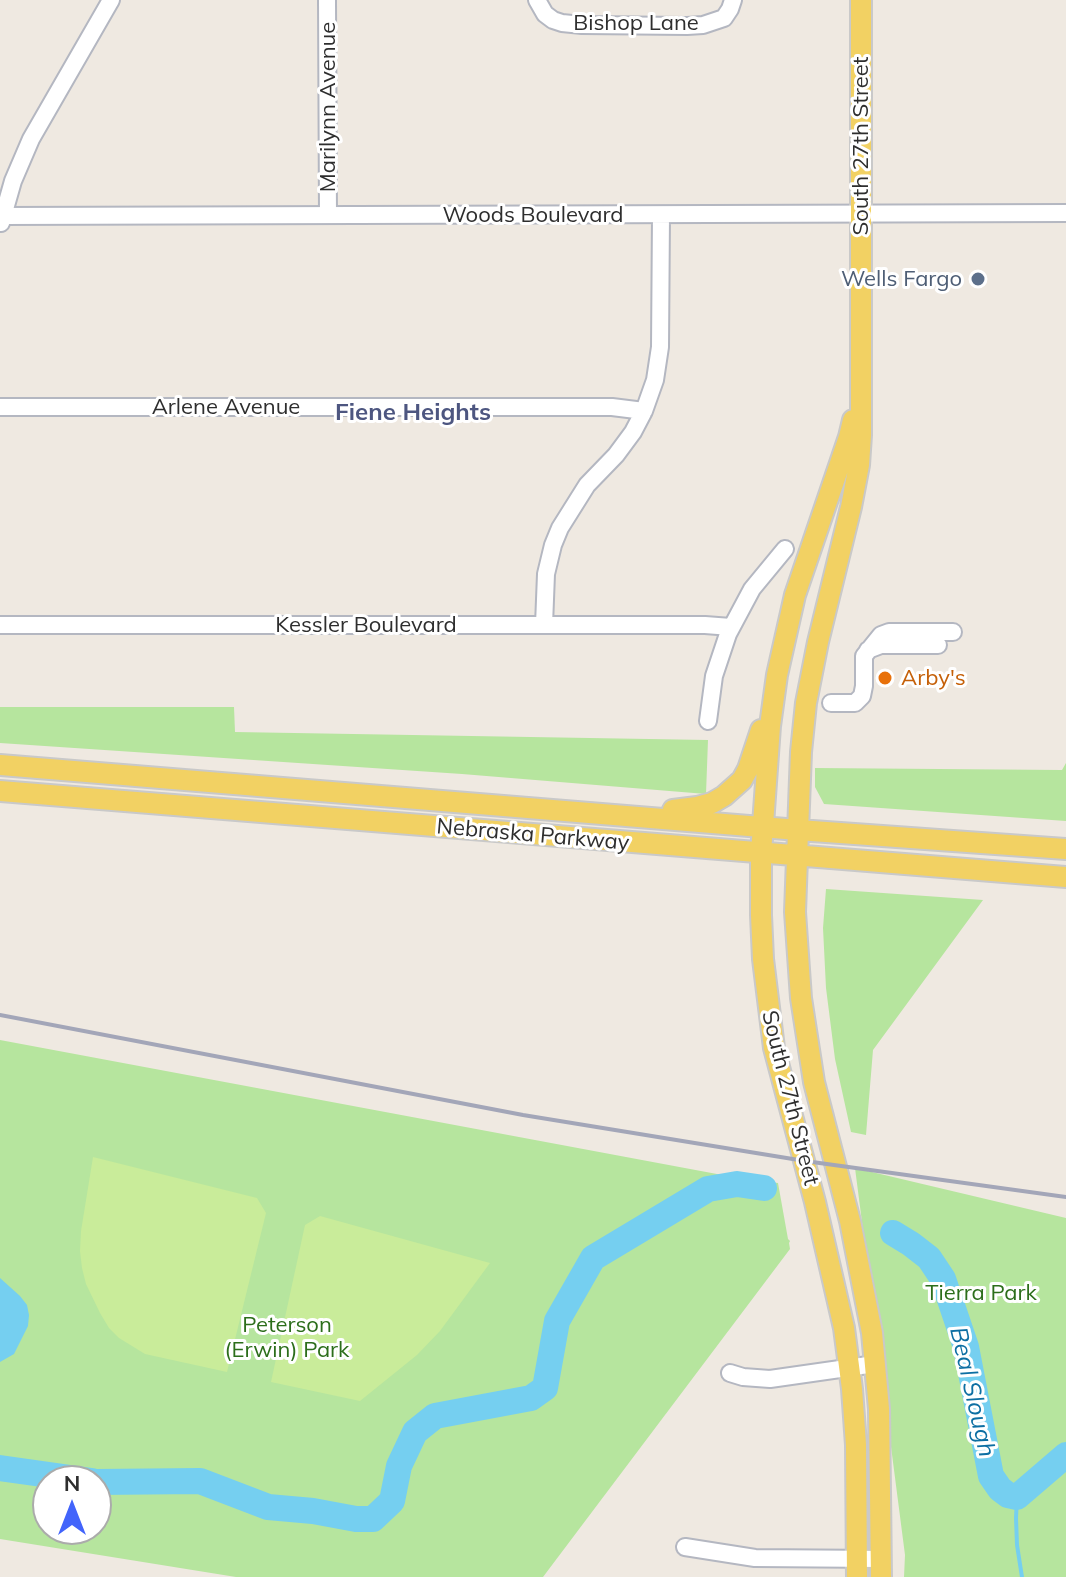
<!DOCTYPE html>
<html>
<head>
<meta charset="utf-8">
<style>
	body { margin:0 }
	#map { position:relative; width:1066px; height:1577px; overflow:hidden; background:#efe9e1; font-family:Mulish,sans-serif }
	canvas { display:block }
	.north { position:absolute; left:32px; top:1465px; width:80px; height:80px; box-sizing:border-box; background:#fff; border:2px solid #ababab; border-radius:50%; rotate:0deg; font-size:22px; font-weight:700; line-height:32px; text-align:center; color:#2e2e2e }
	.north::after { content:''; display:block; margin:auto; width:28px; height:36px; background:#4264fb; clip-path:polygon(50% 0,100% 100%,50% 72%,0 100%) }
</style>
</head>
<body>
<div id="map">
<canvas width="1066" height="1577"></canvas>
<div class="north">N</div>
</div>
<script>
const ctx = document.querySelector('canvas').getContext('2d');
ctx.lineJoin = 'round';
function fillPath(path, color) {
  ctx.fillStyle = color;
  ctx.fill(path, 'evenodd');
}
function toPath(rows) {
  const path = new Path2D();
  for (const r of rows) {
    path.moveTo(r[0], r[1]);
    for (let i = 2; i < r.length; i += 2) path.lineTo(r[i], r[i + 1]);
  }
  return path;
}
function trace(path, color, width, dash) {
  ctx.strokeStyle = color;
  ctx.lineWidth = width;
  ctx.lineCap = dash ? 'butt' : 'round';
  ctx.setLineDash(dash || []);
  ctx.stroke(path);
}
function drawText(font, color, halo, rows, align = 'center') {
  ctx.font = font + ' Mulish,sans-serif';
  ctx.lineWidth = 6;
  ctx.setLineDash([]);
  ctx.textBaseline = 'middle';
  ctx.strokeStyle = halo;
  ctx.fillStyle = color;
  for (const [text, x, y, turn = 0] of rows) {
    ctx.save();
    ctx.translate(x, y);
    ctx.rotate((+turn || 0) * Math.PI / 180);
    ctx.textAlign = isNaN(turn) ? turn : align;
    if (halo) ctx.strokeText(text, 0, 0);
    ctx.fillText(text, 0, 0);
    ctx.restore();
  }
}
const green = toPath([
	[0,707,234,707,235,732,708,740,706,794,462,774,0,743],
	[1066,763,1066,821,824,804,815,787,815,768,1062,770],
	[826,889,983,900,873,1050,866,1135,851,1132,835,1059,826,988,823,928],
	[0,1040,749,1180,778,1183,788,1239,790,1241,789,1243,790,1249,543,1577,236,1577,0,1539],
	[48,1481,96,1481,96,1529,48,1529],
	[855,1168,1066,1218,1066,1577,904,1577,905,1555]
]);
const pitch = toPath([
	[93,1157,257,1198,266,1213,227,1372,145,1354,119,1338,109,1328,100,1313,86,1284,82,1268,80,1251,81,1231],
	[320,1216,490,1263,440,1331,417,1355,360,1401,271,1382,305,1225]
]);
const water = toPath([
	[0,1278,20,1296,27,1305,29,1315,28,1326,14,1354,0,1362]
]);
const stream = toPath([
	[1017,1497,1016,1518,1017,1545,1022,1577]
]);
const river = toPath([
	[893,1233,911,1244,929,1258,943,1279,966,1347,991,1476,1000,1489,1008,1495,1017,1497,1066,1455],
	[0,1468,92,1481],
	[96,1482,200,1481,268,1507,313,1511,356,1519,373,1519,392,1501,399,1466,415,1432,435,1416,531,1398,545,1388,557,1321,593,1258,708,1189,737,1184,764,1188]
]);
const minor = toPath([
	[327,0,328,215],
	[537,0,545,14,553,20,562,23,582,25,687,26,703,25,724,18,730,9,733,0],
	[0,216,1066,213],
	[1,223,13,181,31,139,111,0],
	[0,407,612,407,644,411],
	[0,625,705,625,731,627],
	[544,625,546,574,553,545,560,528,587,485,616,455,633,432,644,411,655,380,660,347,661,215],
	[868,650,881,645,938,645],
	[831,703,855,703,862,696,864,686,864,656,881,635,889,632,953,632],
	[708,721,714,676,728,634,752,589,785,549],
	[730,1373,743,1377,770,1379,875,1364],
	[685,1547,755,1558,881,1559]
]);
const major = toPath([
	[861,0,861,435,859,465,851,507,818,642,806,703,801,752,795,912,801,998,814,1082,850,1221,872,1333,879,1409,881,1577],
	[853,420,849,437,795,595,777,675,770,726,761,853,761,915,763,959,774,1048,815,1202,844,1328,852,1389,856,1445,857,1577],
	[0,765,798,830,1066,849],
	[0,791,1066,877],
	[673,810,697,807,712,803,724,796,742,780,748,769,761,730]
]);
const rail = toPath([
	[0,1015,523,1115,805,1161,1066,1197]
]);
const markers = [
	[978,279,8,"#5c6f8a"],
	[885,678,8,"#e8710a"]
];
const streetNames = [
	["Bishop Lane",636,23],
	["Marilynn Avenue",328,107,-90],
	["South 27th Street",861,146,-90],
	["Woods Boulevard",533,215],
	["Arlene Avenue",226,407],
	["Kessler Boulevard",366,625],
	["Nebraska Parkway",533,835,5],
	["South 27th Street",790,1098,76]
];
const serviceNames = [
	["Wells Fargo",962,279]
];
const foodNames = [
	["Arby's",901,678]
];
const parkNames = [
	["Tierra Park",981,1293],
	["Peterson",287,1325],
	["(Erwin) Park",287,1350]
];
const neighbourhoodNames = [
	["Fiene Heights",413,413]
];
const waterNames = [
	["Beal Slough",972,1392,77]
];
fillPath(green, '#b6e59e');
fillPath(pitch, '#c9ec9a');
fillPath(water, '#75cff0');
trace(stream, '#75cff0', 4);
trace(river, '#75cff0', 26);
trace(minor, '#b4b7c1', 20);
trace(major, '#c9c9c9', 24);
trace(minor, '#fff', 16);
trace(major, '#f2d163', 20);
trace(rail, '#a3a6b8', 4);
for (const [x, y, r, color] of markers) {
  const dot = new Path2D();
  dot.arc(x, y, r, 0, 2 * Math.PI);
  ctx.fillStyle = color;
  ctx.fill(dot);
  trace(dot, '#fff', 3);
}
drawText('22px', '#2e2e2e', '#fff', streetNames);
drawText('22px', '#4e5e75', '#fff', serviceNames, 'right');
drawText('22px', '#c56008', '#fff', foodNames, 'left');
drawText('22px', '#2c6e1b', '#fff', parkNames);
drawText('bold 24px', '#4d5680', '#fff', neighbourhoodNames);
drawText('italic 24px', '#0d6fa3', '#fff', waterNames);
</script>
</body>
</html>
